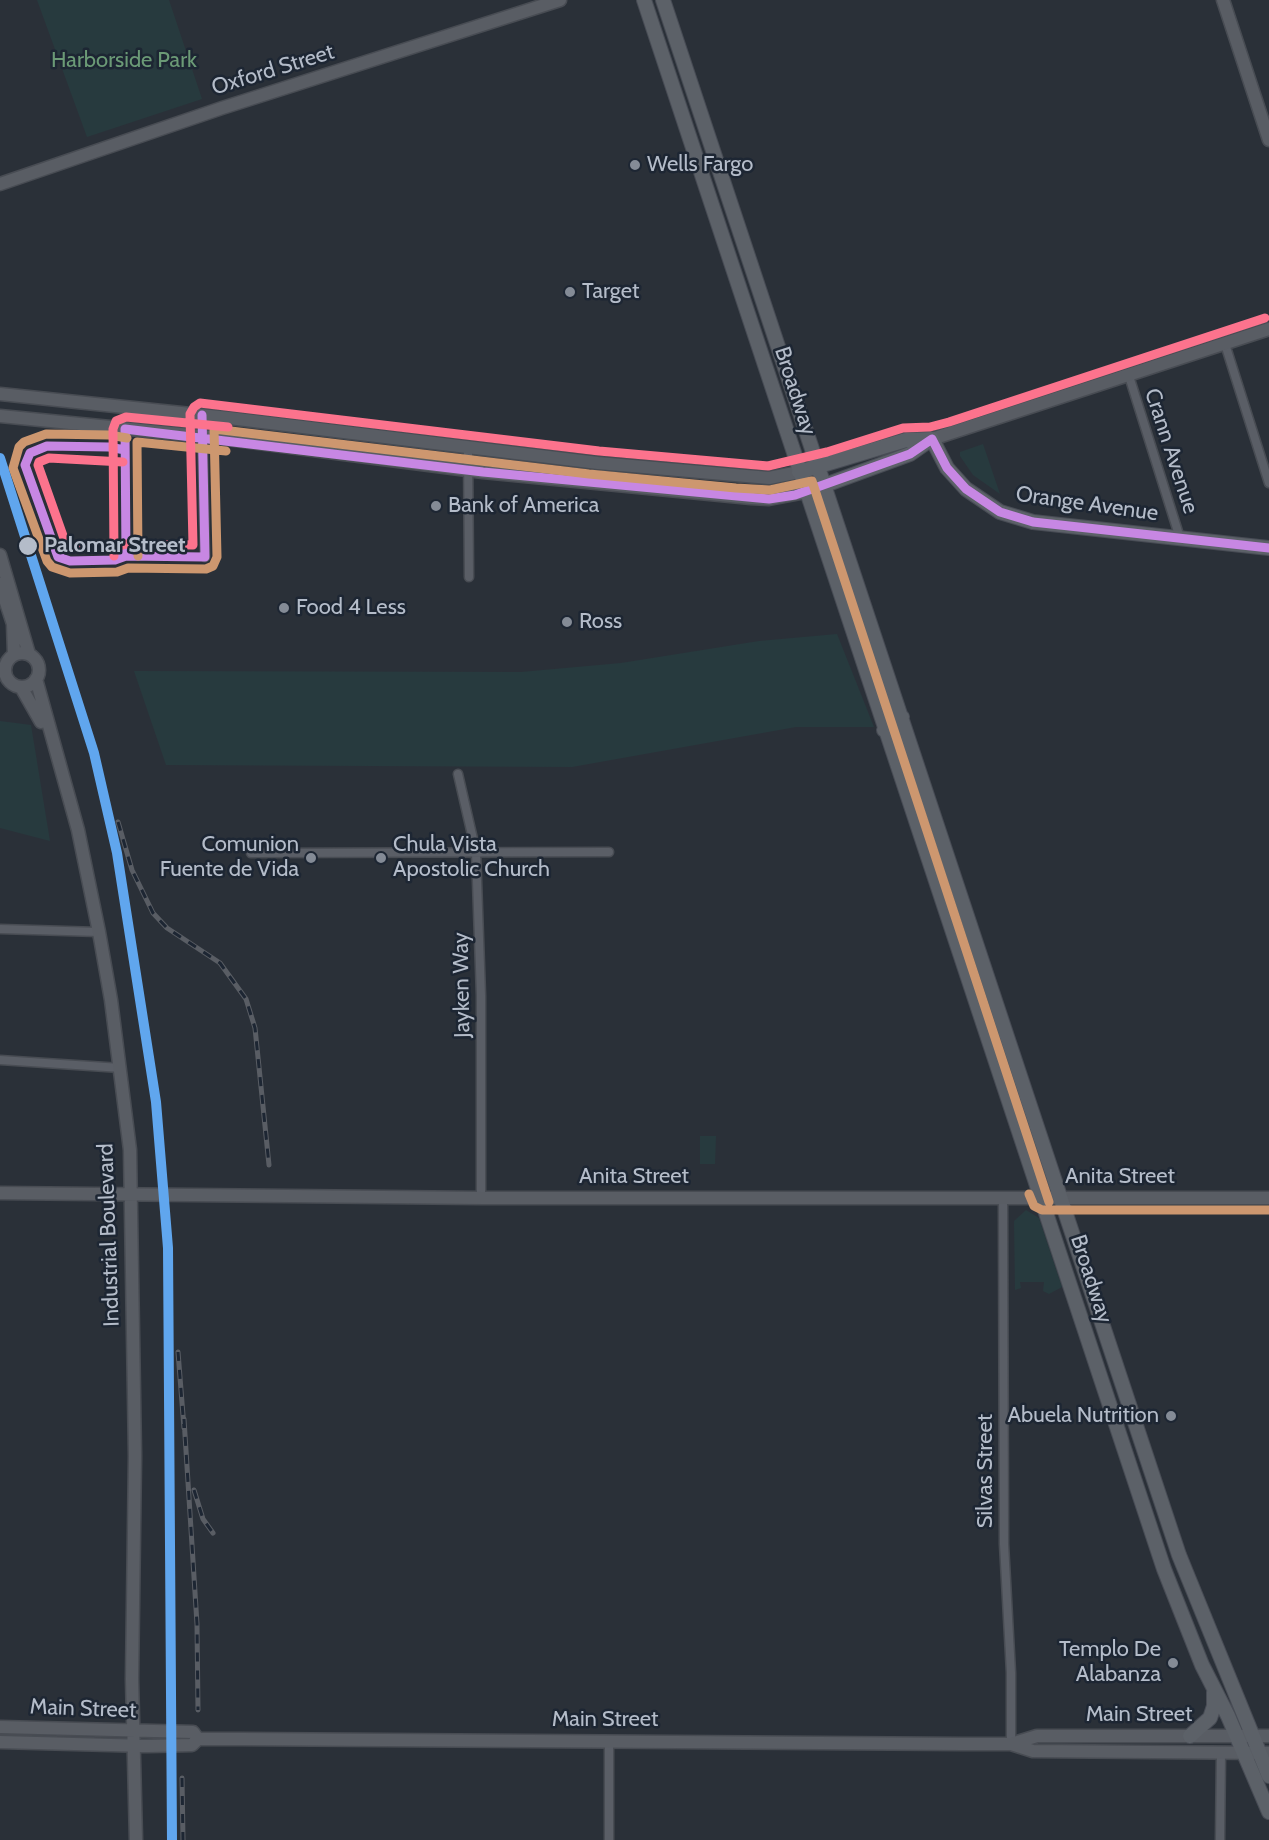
<!DOCTYPE html>
<html>
<head>
<meta charset="utf-8">
<style>
	body { margin:0 }
	canvas { display:block; background:#2a3038 }
</style>
</head>
<body>
<canvas width="1269" height="1840"></canvas>
<script>
const ctx = document.querySelector('canvas').getContext('2d');
ctx.lineJoin = 'round';
function fillPath(path, color) {
  ctx.fillStyle = color;
  ctx.fill(path, 'evenodd');
}
function toPath(rows) {
  const path = new Path2D();
  for (const r of rows) {
    if (r.length === 3) {
      path.moveTo(r[0] + r[2], r[1]);
      path.arc(r[0], r[1], r[2], 0, 2 * Math.PI);
      continue;
    }
    path.moveTo(r[0], r[1]);
    for (let i = 2; i < r.length; i += 2) path.lineTo(r[i], r[i + 1]);
  }
  return path;
}
function trace(path, color, width, dash) {
  ctx.strokeStyle = color;
  ctx.lineWidth = width;
  ctx.lineCap = dash ? 'butt' : 'round';
  ctx.setLineDash(dash || []);
  ctx.stroke(path);
}
function drawText(font, color, halo, rows, align = 'center') {
  ctx.font = font + ' Cabin,sans-serif';
  ctx.lineWidth = 5;
  ctx.setLineDash([]);
  ctx.textBaseline = 'middle';
  ctx.strokeStyle = halo;
  ctx.fillStyle = color;
  for (const [text, x, y, turn = 0] of rows) {
    ctx.save();
    ctx.translate(x, y);
    ctx.rotate((+turn || 0) * Math.PI / 180);
    ctx.textAlign = isNaN(turn) ? turn : align;
    if (halo) ctx.strokeText(text, 0, 0);
    ctx.fillText(text, 0, 0);
    ctx.restore();
  }
}
const green = toPath([
	[37,0,169,0,202,99,87,137],
	[983,444,1000,494,973,475,960,456,960,452],
	[837,634,874,727,796,727,572,767,166,765,134,671,521,672,621,663,759,641],
	[0,721,31,725,50,841,0,828],
	[700,1136,716,1136,715,1164,700,1164],
	[1026,1210,1039,1218,1062,1287,1049,1294,1043,1291,1044,1282,1020,1282,1021,1288,1015,1290,1014,1221]
]);
const street = toPath([
	[1225,344,1269,483],
	[1129,376,1180,538],
	[202,415,205,557],
	[468,448,469,577],
	[0,668,5,668],
	[458,774,476,852,481,996,481,1198],
	[251,853,609,852],
	[0,929,99,932],
	[0,1060,121,1068],
	[1003,1198,1004,1544,1011,1673,1011,1744],
	[609,1741,609,1840],
	[1220,1840,1221,1753]
]);
const secondary = toPath([
	[1223,0,1269,140],
	[0,184,222,108,560,0],
	[0,394,229,418,598,463,769,478,799,472],
	[0,416,220,438,483,472,751,498,769,499,806,492],
	[932,439,1269,329],
	[0,555,29,654],
	[0,584,13,624,14,654],
	[22,670,17],
	[36,679,78,830,99,932,111,1000,130,1150,135,1456,132,1679,136,1840],
	[21,687,41,722],
	[0,1193,481,1198,1269,1198],
	[0,1727,193,1732,198,1739],
	[0,1742,148,1746,192,1745,198,1739,241,1739,963,1744,1011,1744,1033,1751,1269,1753],
	[1011,1744,1037,1736,1269,1736]
]);
const primary = toPath([
	[644,0,1164,1569,1202,1665,1228,1716,1269,1812],
	[663,0,1179,1555,1269,1776],
	[932,439,947,468,966,489,1000,512,1033,522,1269,548],
	[799,472,906,440,932,439],
	[806,492,910,454,930,440],
	[873,685,880,688,894,718,902,717],
	[884,730,897,731,905,755,916,763],
	[1190,1736,1210,1718,1214,1706,1214,1692]
]);
const rail = toPath([
	[118,822,132,870,153,913,167,928,220,963,246,999,255,1028,269,1165],
	[178,1352,184,1428],
	[184,1419,197,1624,198,1710],
	[194,1490,203,1519,213,1533],
	[182,1778,183,1840]
]);
const bus1 = toPath([
	[202,415,205,557],
	[125,429,483,472,769,499,795,495,910,454,932,439],
	[125,429,126,556],
	[932,439,947,468,966,489,1000,512,1033,522,1269,548],
	[125,450,109,447,47,446,30,453,25,465,58,557,70,561,115,560,126,556,205,557]
]);
const bus2 = toPath([
	[127,438,109,435,46,434,24,442,19,447,13,468,47,561,52,567,70,573,117,572,128,568,206,569,213,566,217,557,214,429,589,474,736,488,770,490,812,481,1049,1202],
	[138,556,137,442,226,451],
	[1029,1194,1034,1206,1042,1210,1269,1210]
]);
const bus3 = toPath([
	[123,462,49,458,39,462,38,465,67,547,113,548,126,544,193,545,190,414,194,407,200,403,599,451,768,466,827,452,903,428,930,427,949,422,1265,318],
	[114,556,113,429,116,421,126,417,228,427]
]);
const rail1 = toPath([
	[0,458,94,753,117,853,156,1102,168,1248,172,1840]
]);
const markers = [
	[635,165,6,"#848b96"],
	[570,292,6,"#848b96"],
	[436,506,6,"#848b96"],
	[28,546,10,"#b4bcc9"],
	[284,608,6,"#848b96"],
	[567,622,6,"#848b96"],
	[311,858,6,"#848b96"],
	[381,858,6,"#848b96"],
	[1171,1416,6,"#848b96"],
	[1173,1663,6,"#848b96"]
];
const parkNames = [
	["Harborside Park",124,61]
];
const streetNames = [
	["Oxford Street",273,70,-17],
	["Broadway",795,391,72],
	["Crann Avenue",1171,451,72],
	["Orange Avenue",1087,504,8],
	["Jayken Way",462,985,-91],
	["Anita Street",634,1177],
	["Anita Street",1120,1177],
	["Industrial Boulevard",109,1235,-92],
	["Broadway",1091,1279,72],
	["Silvas Street",986,1471,-90],
	["Main Street",83,1709,2],
	["Main Street",1139,1715],
	["Main Street",605,1720]
];
const poiNames = [
	["Wells Fargo",647,165],
	["Target",582,292],
	["Bank of America",448,506],
	["Food 4 Less",296,608],
	["Ross",579,622],
	["Comunion",299,845,"right"],
	["Fuente de Vida",299,870,"right"],
	["Chula Vista",393,845],
	["Apostolic Church",393,870],
	["Abuela Nutrition",1159,1416,"right"],
	["Templo De",1161,1650,"right"],
	["Alabanza",1161,1675,"right"]
];
const stopNames = [
	["Palomar Street",44,546]
];
fillPath(green, '#273a3e');
trace(street, '#484c53', 11);
trace(secondary, '#484c53', 15);
trace(primary, '#484c55', 16);
trace(street, '#5a5e66', 8);
trace(secondary, '#595d64', 12);
trace(primary, '#5c6168', 14);
trace(rail, '#595d64', 5);
trace(rail, '#1d2633', 3, [9]);
trace(bus1, '#c787e3', 9);
trace(bus2, '#cd976f', 9);
trace(bus3, '#fc738d', 9);
trace(rail1, '#60a6ee', 10);
for (const [x, y, r, color] of markers) {
  const dot = new Path2D();
  dot.arc(x, y, r, 0, 2 * Math.PI);
  ctx.fillStyle = color;
  ctx.fill(dot);
  trace(dot, '#1d2633', 2);
}
drawText('22px', '#6b9a76', '#1d2633', parkNames);
drawText('22px', '#b4bcc9', '#1d2633', streetNames);
drawText('22px', '#b4bcc9', '#1d2633', poiNames, 'left');
drawText('bold 22px', '#b4bcc9', '#1d2633', stopNames, 'left');
</script>
</body>
</html>
